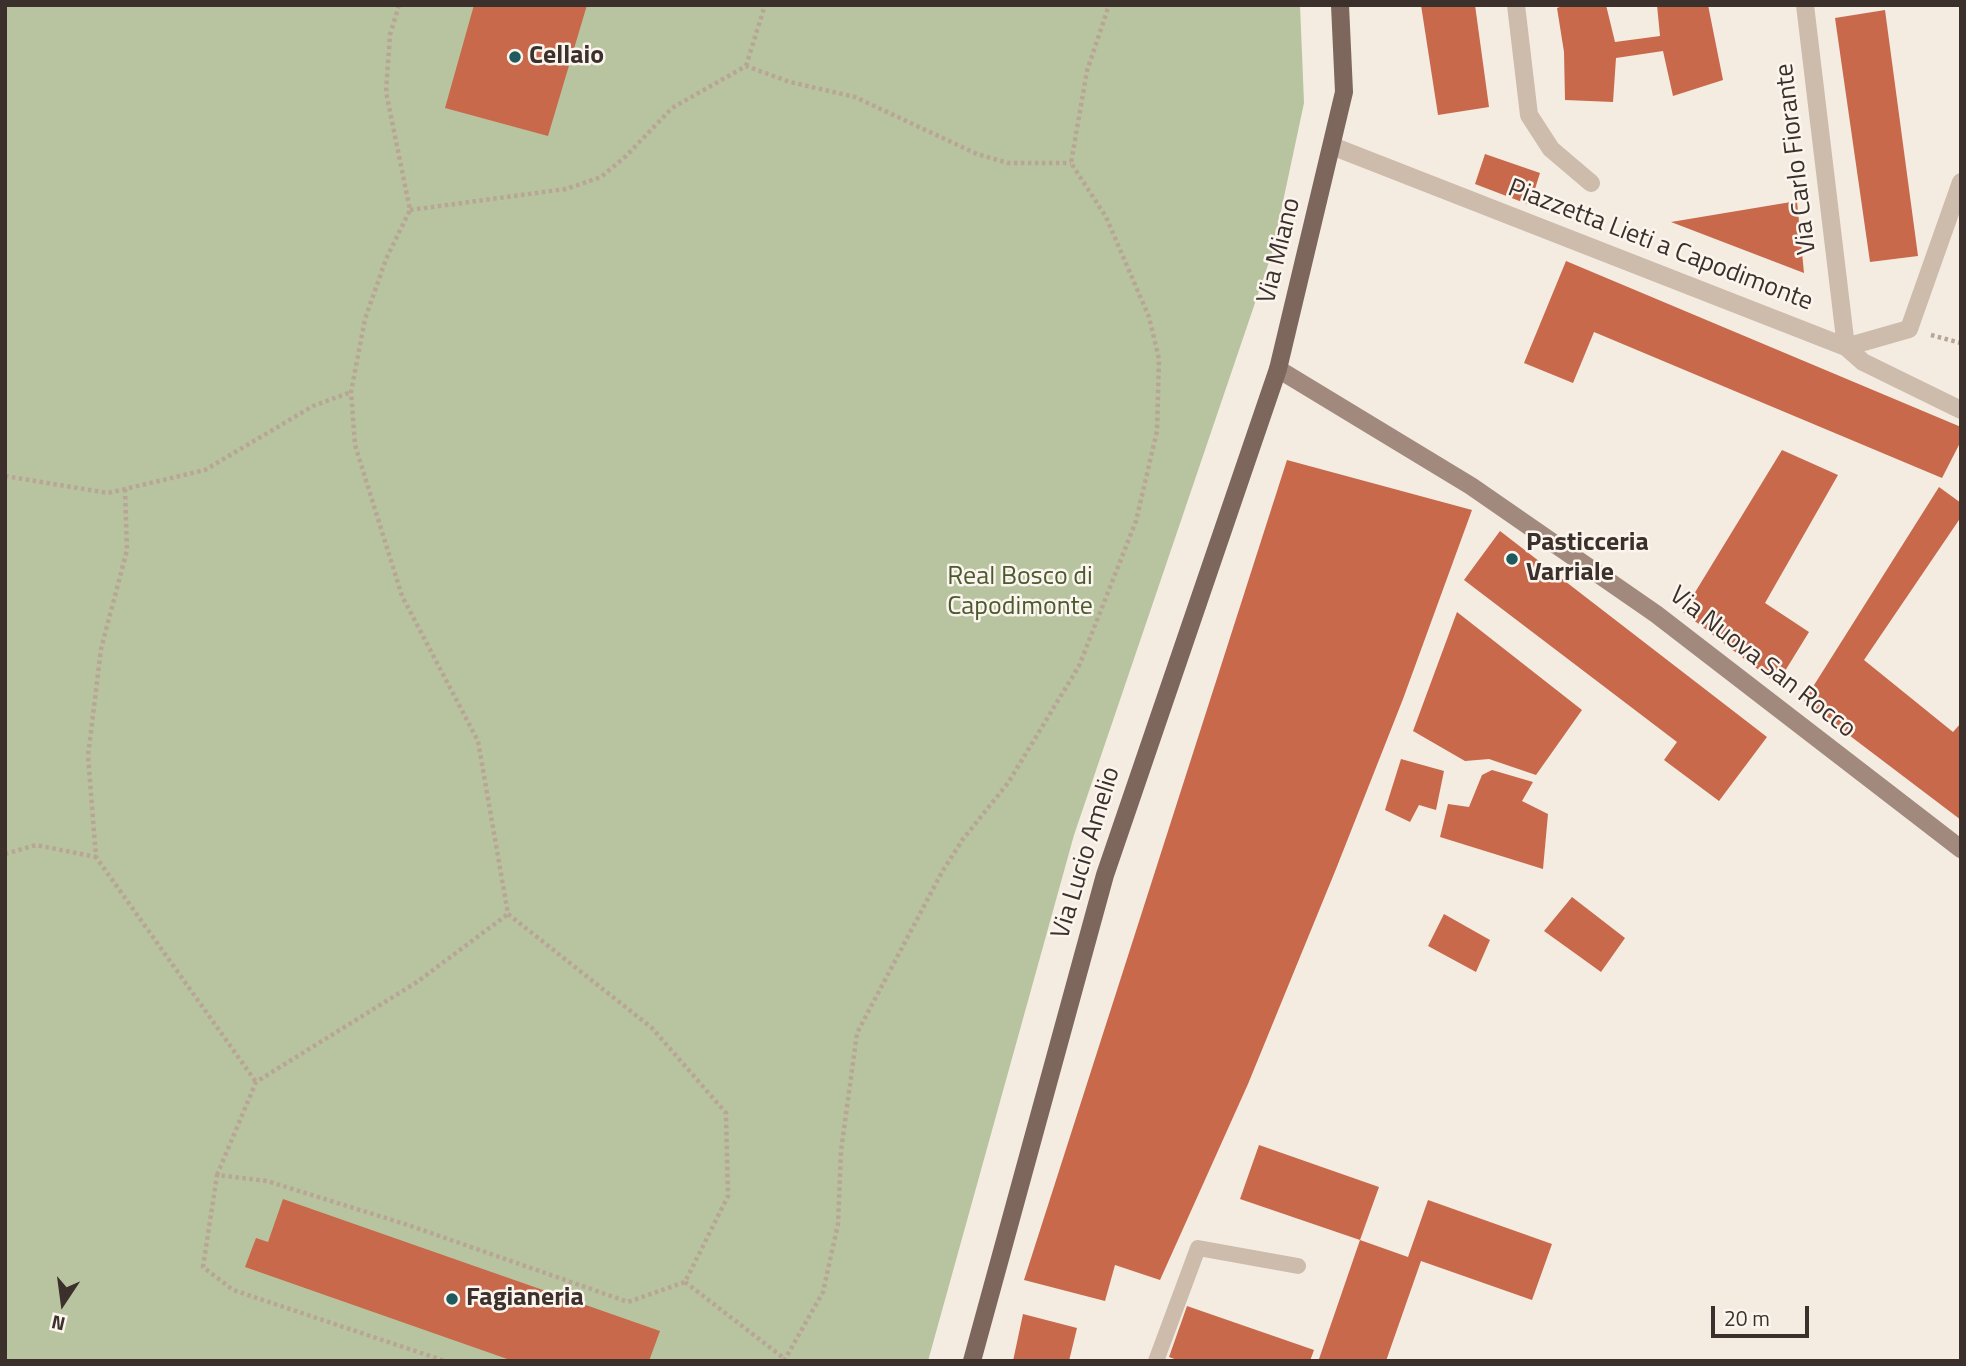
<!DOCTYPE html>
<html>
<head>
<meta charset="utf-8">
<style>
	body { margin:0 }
	#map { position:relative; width:1966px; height:1366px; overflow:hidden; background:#f4ebe1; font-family:"Titillium Web",sans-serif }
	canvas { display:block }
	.frame { position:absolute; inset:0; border:7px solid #3b302b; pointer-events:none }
	.north { position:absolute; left:28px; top:1268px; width:70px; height:70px; -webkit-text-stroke:5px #fbf5ee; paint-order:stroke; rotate:193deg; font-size:19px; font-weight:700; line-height:28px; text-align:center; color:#3b302b }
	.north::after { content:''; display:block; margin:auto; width:24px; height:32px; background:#3b302b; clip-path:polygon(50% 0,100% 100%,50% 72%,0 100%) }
	.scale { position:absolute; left:1711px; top:1306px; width:98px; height:32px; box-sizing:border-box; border:4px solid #3b302b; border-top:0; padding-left:9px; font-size:21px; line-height:24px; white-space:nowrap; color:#3b302b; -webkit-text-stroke:5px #fbf5ee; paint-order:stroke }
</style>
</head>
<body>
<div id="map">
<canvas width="1966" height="1366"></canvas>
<div class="frame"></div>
<div class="north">N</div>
<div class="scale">20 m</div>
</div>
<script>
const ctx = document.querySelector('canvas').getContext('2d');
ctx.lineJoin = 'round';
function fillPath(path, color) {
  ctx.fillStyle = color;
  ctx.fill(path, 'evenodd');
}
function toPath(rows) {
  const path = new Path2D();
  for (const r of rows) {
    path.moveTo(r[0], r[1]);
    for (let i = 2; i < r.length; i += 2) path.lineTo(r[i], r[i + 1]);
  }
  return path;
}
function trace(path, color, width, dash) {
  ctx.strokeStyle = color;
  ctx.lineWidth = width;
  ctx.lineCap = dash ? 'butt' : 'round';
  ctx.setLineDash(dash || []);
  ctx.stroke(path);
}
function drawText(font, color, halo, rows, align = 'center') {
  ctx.font = font + ' "Titillium Web",sans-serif';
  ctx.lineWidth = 5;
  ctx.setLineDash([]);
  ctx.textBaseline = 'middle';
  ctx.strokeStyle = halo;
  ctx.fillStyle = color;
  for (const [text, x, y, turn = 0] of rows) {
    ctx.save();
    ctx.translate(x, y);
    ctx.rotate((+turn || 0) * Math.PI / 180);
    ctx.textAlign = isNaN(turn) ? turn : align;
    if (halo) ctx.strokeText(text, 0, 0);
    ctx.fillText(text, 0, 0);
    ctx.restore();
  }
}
const green = toPath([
	[5,5,1300,5,1304,103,1272,253,1074,835,928,1361,5,1361]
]);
const building = toPath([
	[474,5,587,5,548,136,445,108],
	[1421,5,1475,5,1489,107,1438,115],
	[1566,5,1606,5,1615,42,1660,36,1657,5,1708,5,1723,80,1673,96,1663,51,1616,58,1613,102,1565,100,1564,52,1557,8],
	[1885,10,1918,256,1870,262,1835,18],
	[1485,154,1540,173,1530,205,1475,184],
	[1797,201,1804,273,1671,222],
	[1566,261,1961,427,1961,441,1942,478,1594,332,1573,383,1524,363],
	[1782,450,1838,475,1765,603,1809,632,1777,684,1683,612],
	[1287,460,1472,510,1403,699,1336,869,1248,1084,1160,1280,1115,1265,1105,1301,1024,1280],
	[1939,487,1961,503,1961,517,1864,660,1953,732,1961,723,1961,820,1804,701],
	[1500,531,1767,737,1719,801,1664,760,1677,742,1464,580],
	[1457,612,1582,710,1536,775,1489,759,1465,761,1413,731],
	[1401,759,1444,771,1436,810,1419,805,1410,822,1385,810],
	[1492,770,1533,782,1522,801,1548,814,1543,869,1440,837,1448,804,1469,807,1482,775],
	[1572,897,1625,938,1601,972,1544,931],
	[1444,914,1490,940,1476,972,1428,946],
	[1259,1145,1379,1187,1360,1240,1240,1199],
	[283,1199,660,1331,649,1361,513,1361,245,1267,256,1238,268,1242],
	[1428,1200,1552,1244,1532,1300,1421,1261,1386,1361,1319,1359,1360,1240,1408,1257],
	[1187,1306,1314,1350,1310,1361,1180,1361,1169,1357],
	[1023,1314,1077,1328,1069,1361,1013,1361]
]);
const path = toPath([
	[399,5,390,35,386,92,410,210,386,259,365,319,351,392,355,445,402,596,478,741,508,914,652,1028,726,1113,728,1196,685,1282,628,1302,408,1225,267,1181,217,1175,203,1267,233,1290,445,1361],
	[746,66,765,5],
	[410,210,566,189,601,177,626,156,672,108,746,66,790,82,855,97,977,154,1008,163,1071,163],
	[1931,335,1961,343],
	[5,476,108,493,205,470,313,406,351,392],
	[125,489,127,550,101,649,88,756,96,857,256,1082],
	[5,854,36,845,96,857],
	[217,1175,256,1082,417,982,508,914],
	[685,1282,785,1359],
	[784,1361,823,1292,838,1224,841,1151,857,1033,942,872,963,839,1008,783,1079,666,1136,521,1157,431,1159,359,1149,317,1106,217,1071,163,1087,71,1109,5]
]);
const lane = toPath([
	[1156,1361,1198,1248,1298,1266]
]);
const street = toPath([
	[1516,5,1529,115,1551,149,1591,183],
	[1805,5,1846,347],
	[1332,146,1846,347,1863,362,1961,410],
	[1846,347,1909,329,1961,182]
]);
const secondary = toPath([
	[1278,369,1471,486,1656,614,1961,849]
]);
const primary = toPath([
	[972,1361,1105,875,1278,369,1344,92,1340,5]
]);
const markers = [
	[515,57,7,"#1f5a5e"],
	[1512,559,7,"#1f5a5e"],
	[452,1299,7,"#1f5a5e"]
];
const poiNames = [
	["Cellaio",529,57],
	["Pasticceria",1526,544],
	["Varriale",1526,574],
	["Fagianeria",466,1299]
];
const streetNames = [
	["Via Carlo Fiorante",1797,159,-97],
	["Piazzetta Lieti a Capodimonte",1660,246,21],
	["Via Miano",1280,251,-76],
	["Via Nuova San Rocco",1762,663,38],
	["Via Lucio Amelio",1087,853,-73]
];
const parkNames = [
	["Real Bosco di",1020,578],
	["Capodimonte",1020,608]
];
fillPath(green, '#b8c4a0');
fillPath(building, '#c8694b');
trace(path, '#b9a596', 4.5, [3.5, 3.5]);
trace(lane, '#cdbbac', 16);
trace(street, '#cdbbac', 18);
trace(secondary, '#a18a7d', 18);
trace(primary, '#7d675c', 18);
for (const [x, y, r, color] of markers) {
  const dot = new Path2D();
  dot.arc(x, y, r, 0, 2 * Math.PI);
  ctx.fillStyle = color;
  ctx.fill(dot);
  trace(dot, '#fbf5ee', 2.5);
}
drawText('bold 26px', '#3b302b', '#fbf5ee', poiNames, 'left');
drawText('26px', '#3b302b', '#fbf5ee', streetNames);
drawText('26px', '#4a5a2e', '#fbf5ee', parkNames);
</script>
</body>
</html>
